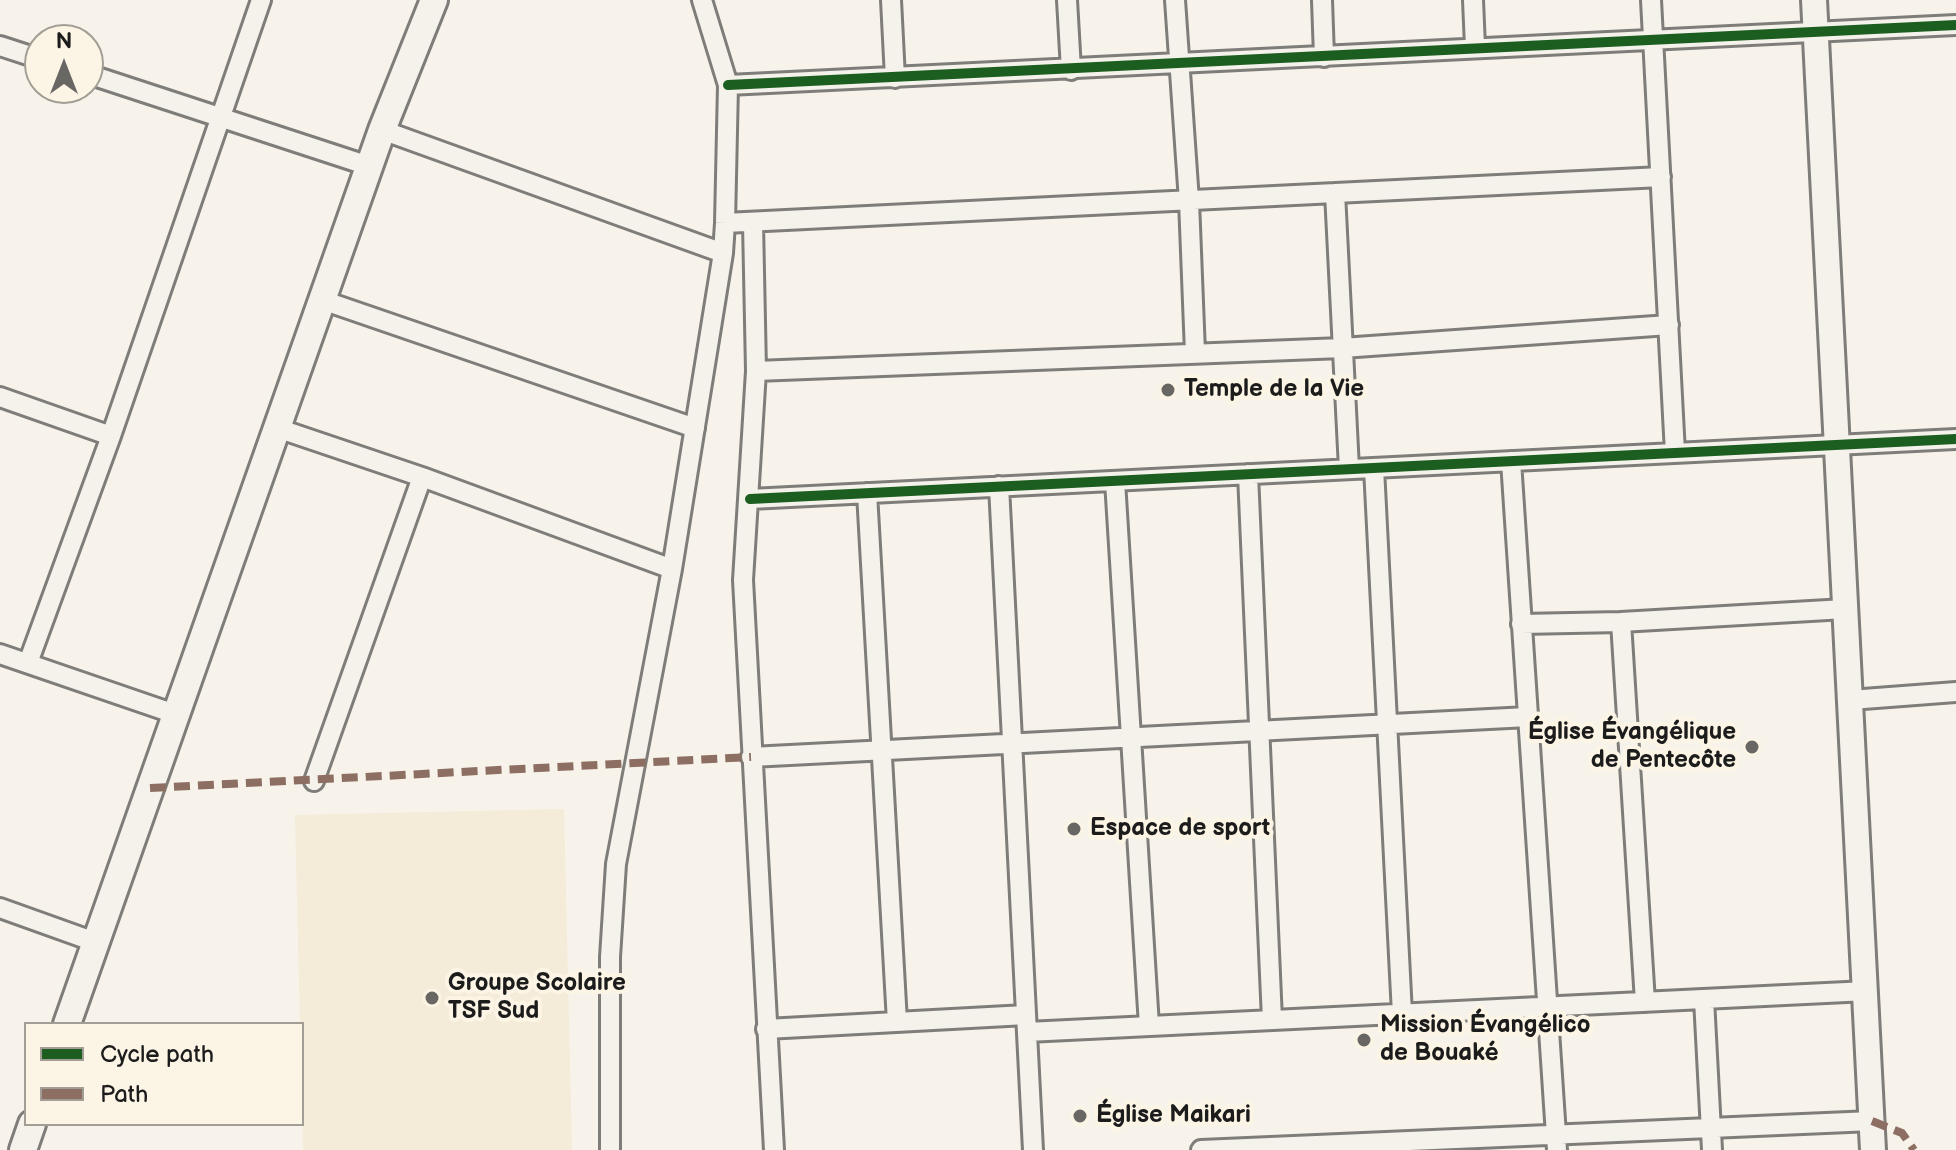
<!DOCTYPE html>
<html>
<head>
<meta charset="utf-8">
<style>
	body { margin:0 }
	#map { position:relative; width:1956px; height:1150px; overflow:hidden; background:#f7f3ea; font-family:"Balsamiq Sans",sans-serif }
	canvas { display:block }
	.legend { position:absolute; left:24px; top:1022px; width:280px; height:104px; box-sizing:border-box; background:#fcf5e5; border:2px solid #a29e95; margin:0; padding:10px 14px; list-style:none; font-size:24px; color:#1c1c1c }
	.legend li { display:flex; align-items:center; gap:16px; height:40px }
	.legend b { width:40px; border:2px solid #a29e95 }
	.north { position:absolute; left:24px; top:24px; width:80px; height:80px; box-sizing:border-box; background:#fcf5e5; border:2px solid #a29e95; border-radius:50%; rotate:0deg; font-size:22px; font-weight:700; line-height:32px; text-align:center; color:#1c1c1c }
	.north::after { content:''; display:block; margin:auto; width:28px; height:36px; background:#696764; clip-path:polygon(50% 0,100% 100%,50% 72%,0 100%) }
</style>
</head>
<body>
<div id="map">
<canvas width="1956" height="1150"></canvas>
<ul class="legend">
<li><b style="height:10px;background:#1b5e20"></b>Cycle path</li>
<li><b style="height:10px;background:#8d6e63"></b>Path</li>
</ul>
<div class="north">N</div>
</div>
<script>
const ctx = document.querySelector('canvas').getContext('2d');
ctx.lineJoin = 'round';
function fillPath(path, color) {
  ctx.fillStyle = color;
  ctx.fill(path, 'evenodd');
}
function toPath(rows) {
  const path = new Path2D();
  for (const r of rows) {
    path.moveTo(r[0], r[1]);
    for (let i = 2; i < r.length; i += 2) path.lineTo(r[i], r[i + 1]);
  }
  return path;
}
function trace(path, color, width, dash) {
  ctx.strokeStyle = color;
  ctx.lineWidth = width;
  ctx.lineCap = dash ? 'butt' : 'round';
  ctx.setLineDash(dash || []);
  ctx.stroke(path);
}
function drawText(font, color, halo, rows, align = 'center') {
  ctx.font = font + ' "Balsamiq Sans",sans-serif';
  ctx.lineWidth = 8;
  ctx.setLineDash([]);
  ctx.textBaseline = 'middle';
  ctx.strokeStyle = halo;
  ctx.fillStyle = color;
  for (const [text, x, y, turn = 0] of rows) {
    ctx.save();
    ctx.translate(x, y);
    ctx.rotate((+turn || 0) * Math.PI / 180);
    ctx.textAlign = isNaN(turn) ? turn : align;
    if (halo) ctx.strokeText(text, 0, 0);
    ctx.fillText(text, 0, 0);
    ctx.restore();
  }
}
const built = toPath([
	[564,809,572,1150,303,1150,295,815]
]);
const minor = toPath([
	[891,0,895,78],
	[1067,0,1071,70],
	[1175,0,1189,201,1195,353],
	[1322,0,1324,57],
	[1473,0,1475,47],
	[1651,0,1675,453],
	[0,46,40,59],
	[88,74,369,166],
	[728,85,1956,25],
	[382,130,723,253],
	[1335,193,1349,469],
	[725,223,1661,177],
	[753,223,756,371,743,580,774,1150],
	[322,300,695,428],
	[756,371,1342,348,1669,325],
	[0,397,111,436],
	[277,428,422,477,672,569],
	[1511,461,1557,1150],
	[1374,468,1402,1014],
	[1248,474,1272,1020],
	[1115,481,1149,1026],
	[999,486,1033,1150],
	[867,493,897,1022],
	[750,499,1956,439],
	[1621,622,1645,1002],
	[1521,624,1621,622,1845,609],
	[0,654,175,714],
	[28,663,111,436,261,0],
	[1850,700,1956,692],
	[751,757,1528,717],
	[314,781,422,477],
	[0,908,95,942],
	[1704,999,1712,1150],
	[766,1029,1026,1015],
	[1027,1032,1867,991],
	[610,1150,610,957,616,864,672,569,723,253,725,223,728,85,702,0],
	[1201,1150,1872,1121]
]);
const tertiary = toPath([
	[1814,0,1873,1150]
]);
const secondary = toPath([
	[67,1024,382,130,434,0],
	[23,1150,32,1124]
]);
const quiet = toPath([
	[150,788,751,757],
	[1872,1121,1902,1133,1914,1150]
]);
const cycleway = toPath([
	[728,85,1956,25],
	[750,499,1956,439]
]);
const markers = [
	[1168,390,8,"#696764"],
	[1752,747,8,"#696764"],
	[1074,829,8,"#696764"],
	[432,998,8,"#696764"],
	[1364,1040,8,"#696764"],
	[1080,1116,8,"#696764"]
];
const poiNames = [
	["Temple de la Vie",1184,390],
	["Église Évangélique",1736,733,"right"],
	["de Pentecôte",1736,761,"right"],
	["Espace de sport",1090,829],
	["Groupe Scolaire",448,984],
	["TSF Sud",448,1012],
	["Mission Évangélico",1380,1026],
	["de Bouaké",1380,1054],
	["Église Maikari",1096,1116]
];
fillPath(built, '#f4ebd9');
trace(minor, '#7f7d79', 24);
trace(tertiary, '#7f7d79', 30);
trace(secondary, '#7f7d79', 32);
trace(minor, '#f5f2ec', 18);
trace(tertiary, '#f5f2ec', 24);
trace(secondary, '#f5f2ec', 26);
trace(quiet, '#8d6e63', 8, [16, 8]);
trace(cycleway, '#1b5e20', 10);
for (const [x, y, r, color] of markers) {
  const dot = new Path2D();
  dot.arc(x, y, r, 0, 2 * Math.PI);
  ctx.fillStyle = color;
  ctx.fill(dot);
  trace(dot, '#fcf5e5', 3);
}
drawText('bold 24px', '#1c1c1c', '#fcf5e5', poiNames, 'left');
</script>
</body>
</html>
